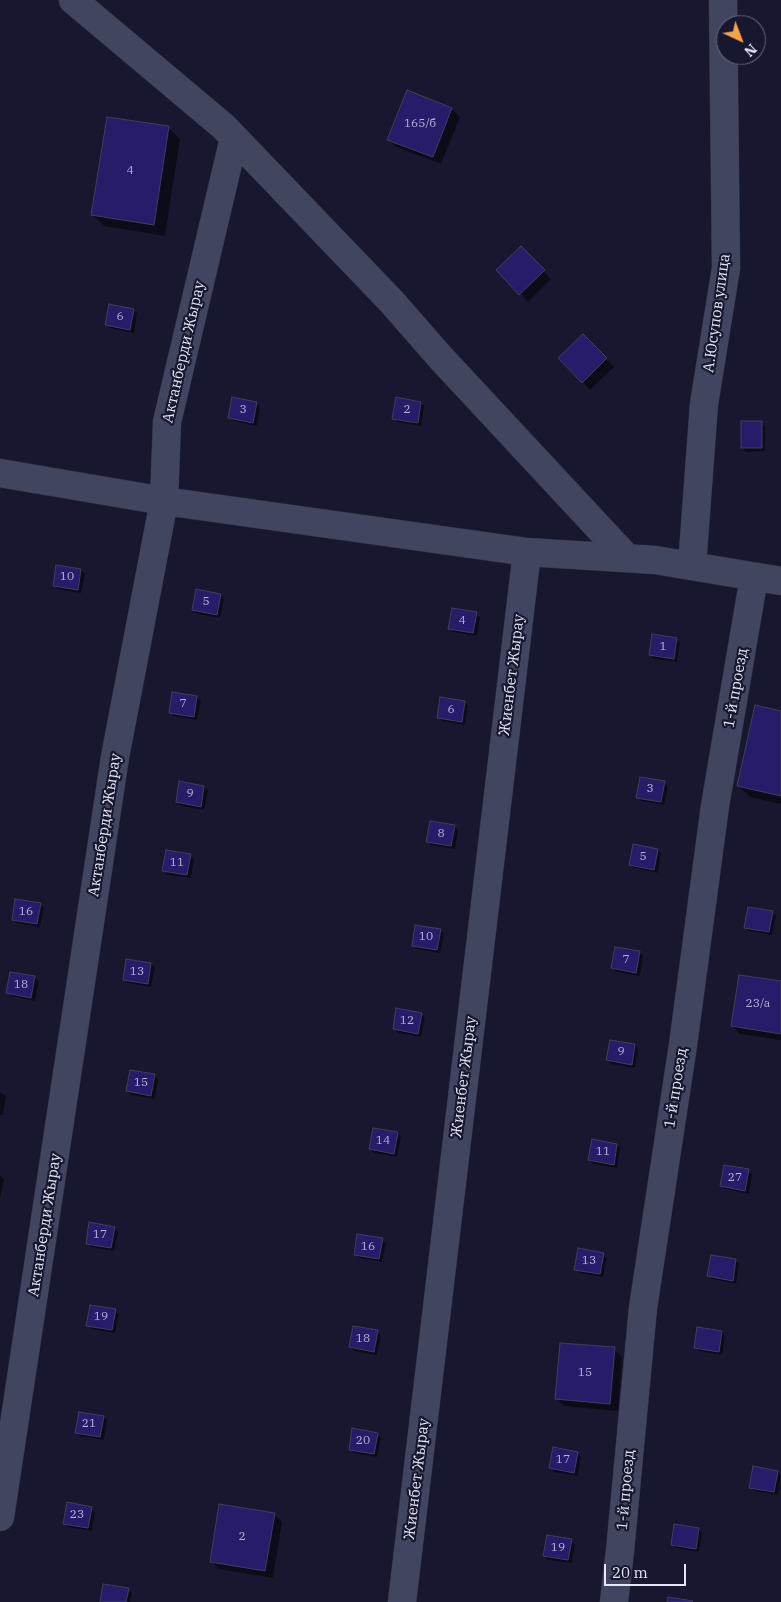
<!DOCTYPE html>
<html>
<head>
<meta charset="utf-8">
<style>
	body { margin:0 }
	#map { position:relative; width:781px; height:1602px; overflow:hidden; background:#171830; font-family:"IBM Plex Serif",serif }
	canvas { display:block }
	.north { position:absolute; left:716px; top:15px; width:50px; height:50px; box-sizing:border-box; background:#171830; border:1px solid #696b80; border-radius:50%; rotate:137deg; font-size:14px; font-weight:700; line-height:20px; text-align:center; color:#e5e7f8 }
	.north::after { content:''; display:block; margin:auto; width:18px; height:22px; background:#f6a247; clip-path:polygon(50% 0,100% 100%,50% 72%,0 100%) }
	.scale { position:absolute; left:604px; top:1564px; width:82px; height:22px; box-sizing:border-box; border:2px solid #e5e7f8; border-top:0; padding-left:6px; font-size:15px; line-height:18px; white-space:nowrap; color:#e5e7f8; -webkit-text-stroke:4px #171830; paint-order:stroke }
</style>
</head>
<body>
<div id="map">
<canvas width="781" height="1602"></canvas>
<div class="north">N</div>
<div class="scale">20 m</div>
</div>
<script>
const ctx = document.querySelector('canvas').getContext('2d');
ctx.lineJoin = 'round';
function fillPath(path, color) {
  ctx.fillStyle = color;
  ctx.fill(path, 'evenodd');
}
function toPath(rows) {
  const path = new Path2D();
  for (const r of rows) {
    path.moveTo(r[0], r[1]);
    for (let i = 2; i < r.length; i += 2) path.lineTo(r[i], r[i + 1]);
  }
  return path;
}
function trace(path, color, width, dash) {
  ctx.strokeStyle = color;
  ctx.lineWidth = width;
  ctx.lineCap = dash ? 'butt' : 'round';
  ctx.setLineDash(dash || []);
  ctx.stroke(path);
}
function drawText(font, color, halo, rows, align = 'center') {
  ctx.font = font + ' "IBM Plex Serif",serif';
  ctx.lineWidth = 4.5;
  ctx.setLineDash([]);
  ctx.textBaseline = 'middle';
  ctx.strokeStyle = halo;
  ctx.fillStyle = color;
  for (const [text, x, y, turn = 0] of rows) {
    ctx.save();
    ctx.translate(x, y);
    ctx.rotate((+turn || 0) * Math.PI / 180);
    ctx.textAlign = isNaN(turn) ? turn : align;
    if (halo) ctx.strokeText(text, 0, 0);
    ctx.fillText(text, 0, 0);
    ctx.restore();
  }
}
const shadow = toPath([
	[407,92,452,109,460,117,441,164,396,147,388,139],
	[168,127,180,139,165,236,104,226,92,215],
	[521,248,551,279,528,302,498,270],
	[134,310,137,313,134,333,110,328,107,325],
	[583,336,614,367,590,390,560,358],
	[256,403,260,406,257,426,233,421,229,418],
	[421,403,424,406,421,426,397,422,394,418],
	[761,422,765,426,765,451,746,452,742,448],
	[57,566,81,570,85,574,81,593,58,589,54,585],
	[220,595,224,599,220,618,197,614,193,610],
	[476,614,480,617,477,636,453,632,449,629],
	[677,640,680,643,677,662,654,659,650,655],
	[197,697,201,701,197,720,174,716,170,712],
	[465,702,468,706,465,725,442,721,438,718],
	[781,712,781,804,750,797,738,786],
	[664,782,668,786,664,805,641,801,637,797],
	[204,787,208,791,204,810,181,806,177,802],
	[454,826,458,830,455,849,431,845,428,842],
	[657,850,661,853,658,873,634,868,630,865],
	[190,856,194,859,191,878,167,875,164,871],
	[40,904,44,908,40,927,17,923,13,920],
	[772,912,776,916,772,935,749,931,745,928],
	[440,930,444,934,440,953,417,949,413,945],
	[640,953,643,956,640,976,616,972,613,968],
	[127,960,151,964,155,968,151,987,128,983,124,980],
	[11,973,35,978,39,981,35,1001,11,996,8,993],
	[781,983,781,1040,740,1034,732,1026],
	[421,1014,425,1018,421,1037,398,1033,394,1029],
	[635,1045,638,1049,635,1068,611,1064,608,1060],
	[154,1075,158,1079,155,1099,131,1095,127,1091],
	[0,1092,6,1096,3,1115,0,1115],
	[397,1134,401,1137,397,1157,374,1153,370,1149],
	[616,1145,620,1148,617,1168,593,1164,590,1160],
	[748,1171,752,1174,749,1194,725,1189,722,1186],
	[0,1175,4,1179,0,1199],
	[114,1228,118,1232,114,1251,91,1247,87,1243],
	[382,1240,386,1243,382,1262,359,1258,355,1254],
	[603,1254,607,1258,603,1277,580,1273,576,1269],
	[736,1261,739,1264,736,1284,713,1279,709,1276],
	[115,1310,119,1314,115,1333,92,1329,88,1325],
	[377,1332,381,1335,377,1355,354,1351,350,1347],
	[722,1332,725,1336,722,1355,699,1351,695,1347],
	[614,1349,622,1357,618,1411,564,1406,556,1398],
	[104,1417,107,1421,104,1440,80,1436,76,1432],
	[377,1434,381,1438,377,1457,354,1453,350,1449],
	[577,1453,581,1457,578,1476,554,1472,550,1468],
	[777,1472,781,1475,778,1495,754,1491,750,1487],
	[91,1508,95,1512,92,1531,68,1527,64,1523],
	[274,1514,282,1522,273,1578,219,1569,211,1561],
	[699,1529,702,1533,699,1552,676,1548,672,1545],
	[571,1541,575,1544,572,1563,548,1560,545,1556],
	[128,1590,132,1593,130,1602,102,1602]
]);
const building = toPath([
	[407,90,452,108,433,157,387,140,407,90],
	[107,117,169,126,154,225,91,215,107,117],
	[521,246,545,270,519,295,496,270,521,246],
	[109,304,134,309,130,330,105,325,109,304],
	[583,334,607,358,582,383,558,358,583,334],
	[232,397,257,402,253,423,228,418,232,397],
	[396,397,421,402,418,423,392,419,396,397],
	[741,421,762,421,762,448,741,448,741,421],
	[56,565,81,569,78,590,53,586,56,565],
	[196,589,221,594,217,615,192,610,196,589],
	[452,608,477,612,473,633,448,629,452,608],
	[652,634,677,638,674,659,649,655,652,634],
	[172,692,197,696,194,717,169,713,172,692],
	[440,697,465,701,462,722,437,718,440,697],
	[755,705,781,711,781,796,737,786,755,705],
	[640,777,665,781,661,802,636,798,640,777],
	[179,781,204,786,201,807,176,802,179,781],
	[430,821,455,825,451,846,426,842,430,821],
	[633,844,658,849,654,870,629,865,633,844],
	[166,850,191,854,187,875,162,871,166,850],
	[15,899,41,903,37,924,12,920,15,899],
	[748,907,773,911,769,932,744,928,748,907],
	[415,925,441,929,437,950,412,946,415,925],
	[615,947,640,951,636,973,611,968,615,947],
	[126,959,151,963,148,984,123,980,126,959],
	[10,972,35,976,31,998,6,993,10,972],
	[739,975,781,981,781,1034,731,1026,739,975],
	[396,1008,422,1013,418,1034,393,1029,396,1008],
	[610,1040,635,1044,632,1065,606,1060,610,1040],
	[130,1070,155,1074,151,1096,126,1091,130,1070],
	[373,1128,398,1132,394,1154,369,1149,373,1128],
	[592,1139,617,1144,614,1165,588,1160,592,1139],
	[724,1165,749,1169,745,1191,720,1186,724,1165],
	[89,1222,115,1227,111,1248,86,1244,89,1222],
	[357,1234,383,1238,379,1259,354,1255,357,1234],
	[578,1248,604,1253,600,1274,574,1270,578,1248],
	[711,1255,736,1259,733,1281,707,1276,711,1255],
	[90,1305,116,1309,112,1330,86,1326,90,1305],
	[353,1326,378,1330,374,1352,349,1347,353,1326],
	[697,1327,722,1331,719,1352,694,1348,697,1327],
	[560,1343,615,1347,610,1404,555,1399,560,1343],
	[79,1412,104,1416,100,1437,75,1433,79,1412],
	[352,1428,378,1433,374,1454,349,1450,352,1428],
	[553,1447,578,1452,574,1473,549,1468,553,1447],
	[753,1466,778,1471,774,1492,749,1488,753,1466],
	[67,1502,92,1507,88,1528,63,1524,67,1502],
	[219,1504,275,1513,265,1571,210,1562,219,1504],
	[674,1524,699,1528,696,1549,671,1545,674,1524],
	[547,1535,572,1539,568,1560,543,1556,547,1535],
	[103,1584,129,1588,126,1602,100,1602,103,1584],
	[668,1597,693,1601,692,1602,667,1602,668,1597]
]);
const minor = toPath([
	[73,0,224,127,392,302,440,357,627,558],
	[0,473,164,501,527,552,655,560,781,581],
	[692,566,704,404,726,268,723,0],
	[0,1517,115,757,164,501,167,422,234,138],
	[402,1602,527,552],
	[614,1602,620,1551,643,1308,683,1045,715,806,754,577]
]);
const numberNames = [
	["165/б",420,124],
	["4",130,171],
	["6",120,317],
	["3",243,410],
	["2",407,410],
	["10",67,577],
	["5",206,602],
	["4",462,621],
	["1",663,647],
	["7",183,704],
	["6",451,710],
	["3",650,789],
	["9",190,794],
	["8",441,834],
	["5",643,857],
	["11",177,863],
	["16",26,912],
	["10",426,937],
	["7",626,960],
	["13",137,972],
	["18",21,985],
	["23/а",758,1004],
	["12",407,1021],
	["9",621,1052],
	["15",141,1083],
	["14",383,1141],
	["11",603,1152],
	["27",735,1178],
	["17",100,1235],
	["16",368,1247],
	["13",589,1261],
	["19",101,1317],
	["18",363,1339],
	["15",585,1373],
	["21",89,1424],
	["20",363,1441],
	["17",563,1460],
	["23",77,1515],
	["2",242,1537],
	["19",558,1548]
];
const streetNames = [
	["А.Юсупов улица",717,313,-82],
	["Актанберди Жырау",184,352,-77],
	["Жиенбет Жырау",512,675,-83],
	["1-й проезд",736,688,-80],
	["Актанберди Жырау",105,825,-81],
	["Жиенбет Жырау",464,1077,-83],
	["1-й проезд",676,1088,-81],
	["Актанберди Жырау",45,1225,-81],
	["Жиенбет Жырау",417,1479,-83],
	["1-й проезд",626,1490,-85]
];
fillPath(shadow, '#0007');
fillPath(building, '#251d69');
trace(building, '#3d3f5a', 1);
trace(minor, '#313144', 29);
trace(minor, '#424560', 28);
drawText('12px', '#b5b4d4', null, numberNames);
drawText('15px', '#e5e7f8', '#171830', streetNames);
</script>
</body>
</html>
